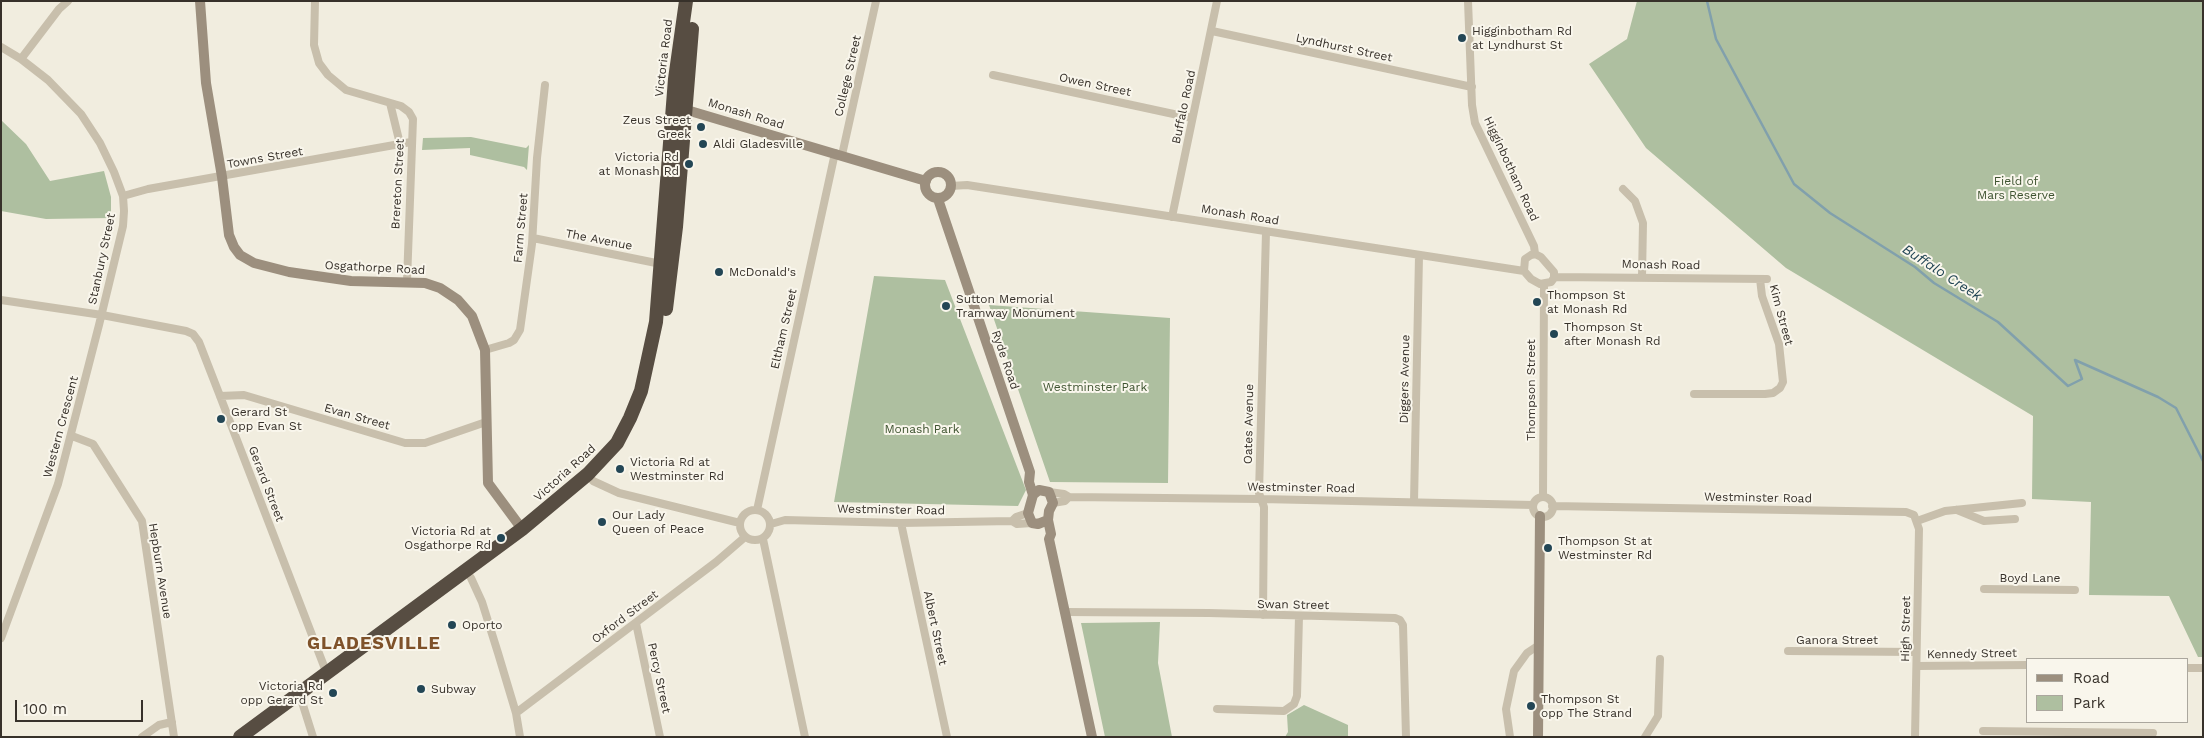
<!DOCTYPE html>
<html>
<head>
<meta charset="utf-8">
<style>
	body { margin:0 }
	#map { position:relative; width:2204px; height:738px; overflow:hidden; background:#f1eddf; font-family:"Work Sans",sans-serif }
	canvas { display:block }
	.frame { position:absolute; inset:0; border:2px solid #37312a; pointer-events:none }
	.legend { position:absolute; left:2026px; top:658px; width:162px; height:65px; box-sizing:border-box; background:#f9f6ec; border:1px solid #aba79e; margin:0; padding:6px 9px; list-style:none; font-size:15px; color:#37312a }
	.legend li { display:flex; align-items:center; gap:10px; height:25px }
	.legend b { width:25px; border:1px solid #aba79e }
	.scale { position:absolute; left:15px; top:700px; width:128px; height:22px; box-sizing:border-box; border:2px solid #37312a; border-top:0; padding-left:6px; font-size:15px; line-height:18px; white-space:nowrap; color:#37312a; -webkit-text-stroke:4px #f9f6ec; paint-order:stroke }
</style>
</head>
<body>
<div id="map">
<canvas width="2204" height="738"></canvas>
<div class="frame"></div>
<ul class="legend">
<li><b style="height:6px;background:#9c8f7e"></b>Road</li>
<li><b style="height:14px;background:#aebfa0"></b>Park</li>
</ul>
<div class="scale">100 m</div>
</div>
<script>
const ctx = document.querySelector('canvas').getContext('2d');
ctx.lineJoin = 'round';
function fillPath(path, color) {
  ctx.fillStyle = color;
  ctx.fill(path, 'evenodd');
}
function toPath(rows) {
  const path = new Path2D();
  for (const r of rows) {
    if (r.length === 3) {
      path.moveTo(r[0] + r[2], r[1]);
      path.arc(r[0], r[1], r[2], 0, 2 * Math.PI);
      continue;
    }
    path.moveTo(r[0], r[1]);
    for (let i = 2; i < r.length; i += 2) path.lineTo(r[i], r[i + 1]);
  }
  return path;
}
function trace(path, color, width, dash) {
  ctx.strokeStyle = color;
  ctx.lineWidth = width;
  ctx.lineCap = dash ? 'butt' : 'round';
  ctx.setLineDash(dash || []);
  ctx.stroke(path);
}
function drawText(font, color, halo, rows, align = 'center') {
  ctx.font = font + ' "Work Sans",sans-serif';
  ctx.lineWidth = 4;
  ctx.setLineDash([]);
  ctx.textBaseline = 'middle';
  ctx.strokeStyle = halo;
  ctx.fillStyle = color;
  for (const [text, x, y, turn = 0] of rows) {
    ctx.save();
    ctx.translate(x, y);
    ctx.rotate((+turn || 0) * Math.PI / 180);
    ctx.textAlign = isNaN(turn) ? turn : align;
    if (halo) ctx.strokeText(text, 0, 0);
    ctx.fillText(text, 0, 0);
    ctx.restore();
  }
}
const green = toPath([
	[1637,1,2203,1,2203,657,2198,657,2169,596,2089,595,2091,502,2032,499,2033,416,1786,268,1646,148,1589,64,1627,39],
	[1,120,26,144,50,181,104,171,111,197,111,218,46,219,1,211],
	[471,137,526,148,529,145,527,170,524,167,470,155,470,148,422,150,423,138],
	[874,276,945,280,1026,490,1018,506,834,502],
	[989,305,1170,318,1168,483,1050,482],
	[1160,622,1158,663,1172,737,1105,737,1081,623],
	[1304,705,1348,725,1348,737,1285,737,1288,732,1287,715]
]);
const stream = toPath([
	[1707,1,1716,39,1794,184,1830,213,1915,267,1934,283,1998,322,2068,386,2082,379,2075,360,2158,397,2176,408,2203,461]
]);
const street = toPath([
	[315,1,314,45,319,63,328,75,346,90,401,106,409,112,413,119,407,281],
	[1468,1,1472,105,1475,123,1534,246,1535,254],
	[1212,31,1472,87],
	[1,47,21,59,48,80,81,114,100,143,114,172,123,196,124,211,123,226,99,325,58,484,1,638],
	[21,59,59,9,68,1],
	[993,75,1192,118],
	[390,103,400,144],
	[842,155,876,1],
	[951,186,967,185,1524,271],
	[1623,189,1635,201,1643,223,1642,277],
	[123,196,148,189,411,142],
	[1172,217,1217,1],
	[533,238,661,264],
	[1535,254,1541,257,1554,272,1554,278,1551,282,1540,284,1531,279,1524,271,1525,259,1531,255,1535,254],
	[1554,277,1767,279],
	[1,300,102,315,186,331,193,334,199,342,220,396,327,674],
	[485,350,509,343,514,340,520,330,532,244,537,158,545,85],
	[1694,394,1765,394,1773,393,1780,388,1783,382,1779,344,1762,296,1760,279],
	[220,396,244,395,405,443,425,443,486,422],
	[72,436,93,444,142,521,174,737],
	[588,474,593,481,619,493,740,523],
	[1049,492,1064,494,1069,497,1261,499,1533,505],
	[1543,497,1544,284],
	[1543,507,10],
	[1414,502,1419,256],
	[1053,503,1065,501,1069,497],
	[1552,506,1906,512,1914,515,1919,529,1915,737],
	[755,525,15],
	[757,510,835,153],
	[1957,510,1984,521,2015,519],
	[1012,521,1016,517,1028,513],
	[1917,521,1945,511,2022,503],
	[901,523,947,737],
	[771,524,785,520,901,523,1012,521,1017,524,1032,523],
	[763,539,805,737],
	[471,578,482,602,498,653,516,713,520,737],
	[1984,589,2075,590],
	[1066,612,1209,613,1395,618,1400,620,1403,625,1406,737],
	[1263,615,1264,507,1259,493,1266,232],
	[636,623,660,737],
	[1788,651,1916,652],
	[1917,666,2028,665],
	[2188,668,2203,668],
	[302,702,313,737],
	[1217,709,1284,711,1294,704,1297,696,1299,616],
	[516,713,716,562,745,537],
	[1983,731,2153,733],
	[142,737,159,725,172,722],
	[1510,737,1506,709,1514,671,1527,653,1539,645],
	[1645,737,1658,716,1660,659]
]);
const secondary = toPath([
	[200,1,206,83,222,177,229,235,234,247,240,255,254,263,289,272,351,281,425,283,440,288,458,300,472,316,485,350,488,483,522,529],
	[680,108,926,181],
	[938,185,13],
	[938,199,1030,472,1029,482,1033,495],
	[1039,490,1049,492,1053,503,1049,511,1048,520,1038,524,1032,523,1028,513,1033,495,1039,490],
	[1048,520,1051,534,1049,539,1092,737],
	[1538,737,1540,516]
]);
const highway = toPath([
	[666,309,676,227,692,29],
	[240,737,522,529,588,474,617,443,630,418,641,391,656,322,675,79,686,1]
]);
const markers = [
	[1462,38,5,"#234655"],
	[701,127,5,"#234655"],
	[703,144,5,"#234655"],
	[689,164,5,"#234655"],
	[719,272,5,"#234655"],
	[1537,302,5,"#234655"],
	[946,306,5,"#234655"],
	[1554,334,5,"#234655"],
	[221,419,5,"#234655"],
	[620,469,5,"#234655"],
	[602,522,5,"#234655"],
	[501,538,5,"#234655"],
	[1548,548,5,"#234655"],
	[452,625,5,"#234655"],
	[421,689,5,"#234655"],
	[333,693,5,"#234655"],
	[1531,706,5,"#234655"]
];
const poiNames = [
	["Higginbotham Rd",1472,31],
	["at Lyndhurst St",1472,45],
	["Zeus Street",691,120,"right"],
	["Greek",691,134,"right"],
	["Aldi Gladesville",713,144],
	["Victoria Rd",679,157,"right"],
	["at Monash Rd",679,171,"right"],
	["McDonald's",729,272],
	["Thompson St",1547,295],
	["at Monash Rd",1547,309],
	["Sutton Memorial",956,299],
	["Tramway Monument",956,313],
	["Thompson St",1564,327],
	["after Monash Rd",1564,341],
	["Gerard St",231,412],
	["opp Evan St",231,426],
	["Victoria Rd at",630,462],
	["Westminster Rd",630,476],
	["Our Lady",612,515],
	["Queen of Peace",612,529],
	["Victoria Rd at",491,531,"right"],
	["Osgathorpe Rd",491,545,"right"],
	["Thompson St at",1558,541],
	["Westminster Rd",1558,555],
	["Oporto",462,625],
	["Victoria Rd",323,686,"right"],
	["opp Gerard St",323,700,"right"],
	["Subway",431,689],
	["Thompson St",1541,699],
	["opp The Strand",1541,713]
];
const streetNames = [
	["Lyndhurst Street",1344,48,12],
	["Victoria Road",664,58,-83],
	["College Street",848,76,-77],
	["Owen Street",1095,85,12],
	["Buffalo Road",1184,107,-78],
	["Monash Road",746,114,17],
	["Towns Street",265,158,-10],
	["Higginbotham Road",1511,169,65],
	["Brereton Street",398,184,-87],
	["Monash Road",1240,215,9],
	["Farm Street",521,228,-85],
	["The Avenue",599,240,11],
	["Stanbury Street",102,259,-78],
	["Monash Road",1661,265,1],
	["Osgathorpe Road",375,268,3],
	["Kim Street",1781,315,75],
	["Eltham Street",784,329,-77],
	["Ryde Road",1005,360,71],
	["Diggers Avenue",1405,379,-89],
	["Thompson Street",1531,390,-90],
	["Evan Street",357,417,16],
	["Oates Avenue",1249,424,-89],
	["Western Crescent",61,427,-75],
	["Victoria Road",565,473,-42],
	["Gerard Street",266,484,69],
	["Westminster Road",1301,488,1],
	["Westminster Road",1758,498,1],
	["Westminster Road",891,510,1],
	["Hepburn Avenue",160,571,81],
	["Boyd Lane",2030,578],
	["Swan Street",1293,605,1],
	["Oxford Street",625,617,-37],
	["Albert Street",935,628,78],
	["High Street",1906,629,-89],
	["Ganora Street",1837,640],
	["Kennedy Street",1972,654,-1],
	["Percy Street",659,678,78]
];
const parkNames = [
	["Field of",2016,181],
	["Mars Reserve",2016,195],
	["Westminster Park",1095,387],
	["Monash Park",922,429]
];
const waterNames = [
	["Buffalo Creek",1942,273,33]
];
const districtNames = [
	["GLADESVILLE",374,644]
];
fillPath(green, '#aebfa0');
trace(stream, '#81a0ac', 2.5);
trace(street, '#c8bfac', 8);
trace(secondary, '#9c8f7e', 10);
trace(highway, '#574d42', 14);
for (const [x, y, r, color] of markers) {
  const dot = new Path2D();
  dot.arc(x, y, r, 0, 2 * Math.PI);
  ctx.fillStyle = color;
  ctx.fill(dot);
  trace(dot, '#f9f6ec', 2);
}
drawText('12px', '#37312a', '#f9f6ec', poiNames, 'left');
drawText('12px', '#37312a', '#f9f6ec', streetNames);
drawText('12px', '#3e5330', '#f9f6ec', parkNames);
drawText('italic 14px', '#234655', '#f9f6ec', waterNames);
ctx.letterSpacing = '1px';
drawText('bold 18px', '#7f522a', '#f9f6ec', districtNames);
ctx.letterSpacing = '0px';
</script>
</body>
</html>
